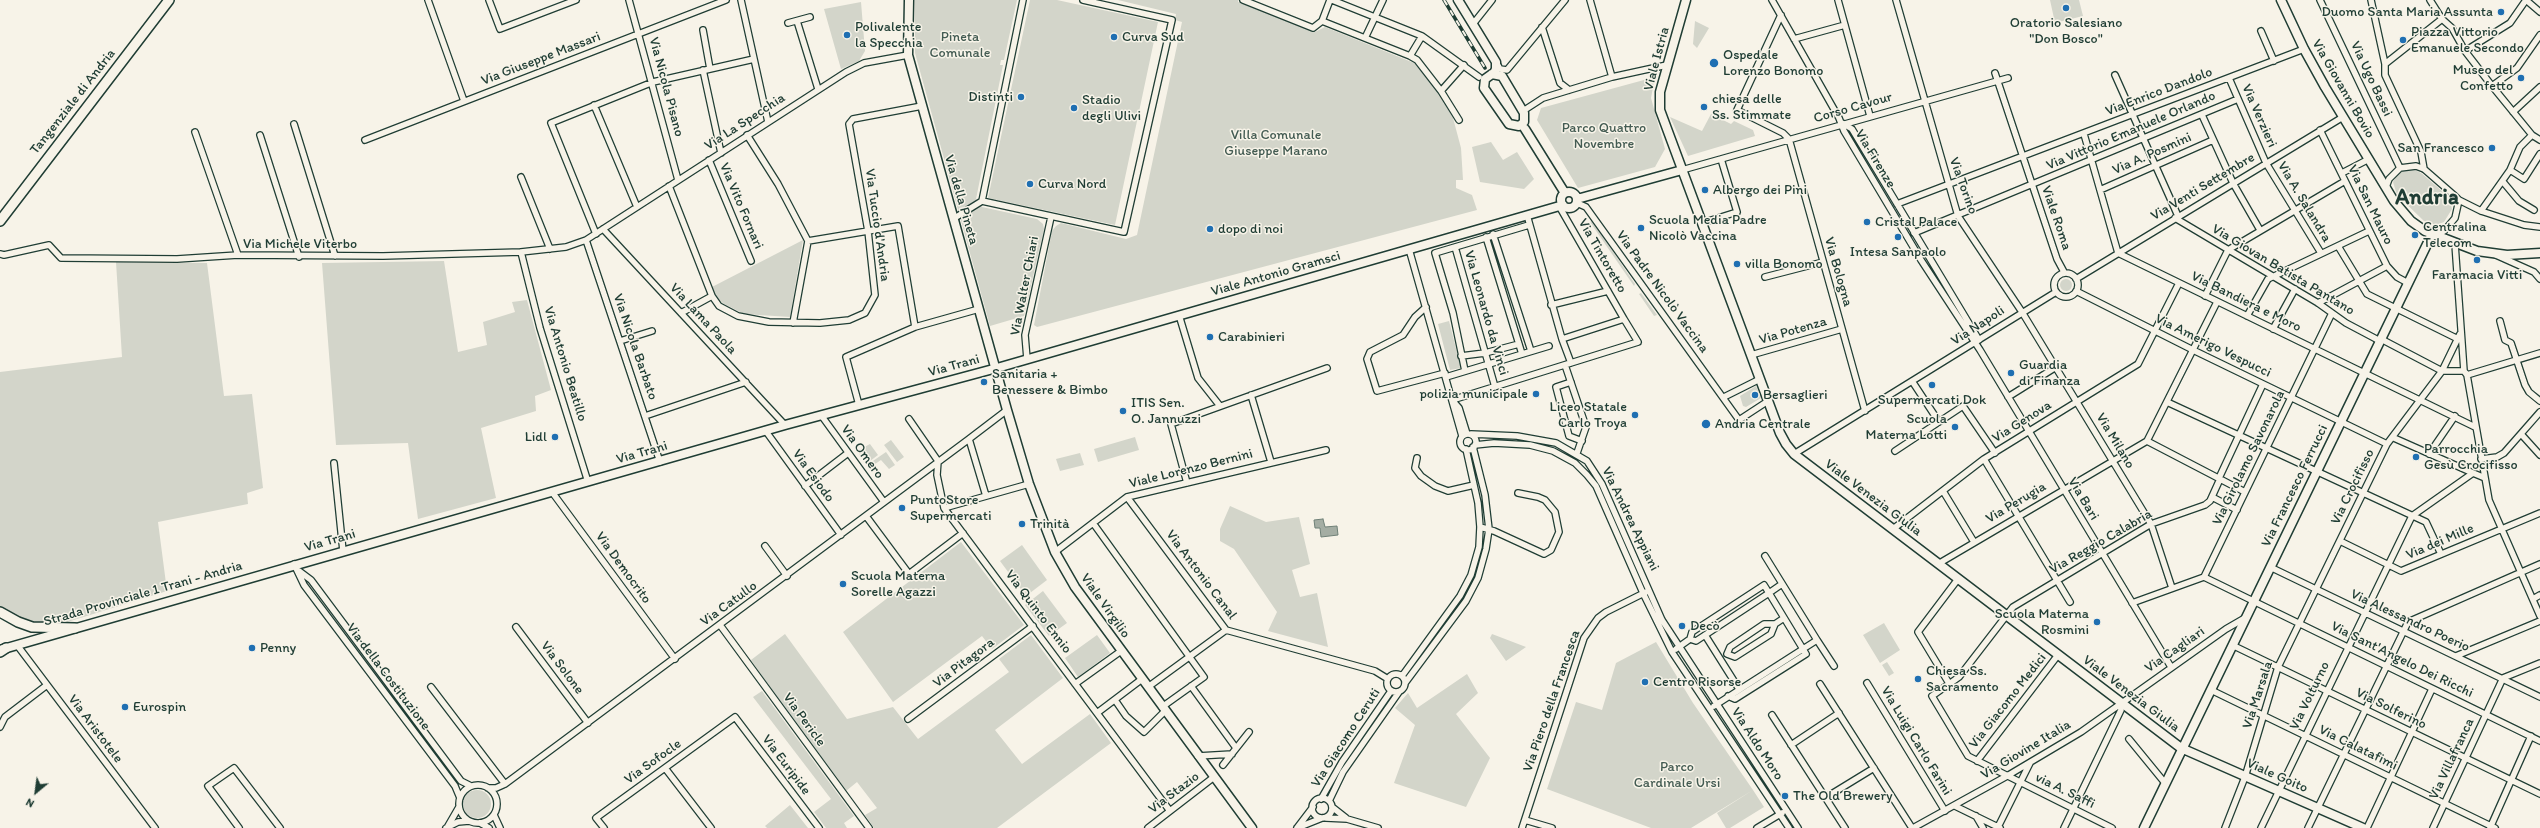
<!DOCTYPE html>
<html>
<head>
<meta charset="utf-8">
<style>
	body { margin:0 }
	#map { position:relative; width:2540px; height:828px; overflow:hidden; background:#f7f3e8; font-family:Itim,sans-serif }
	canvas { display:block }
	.north { position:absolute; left:16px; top:772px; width:40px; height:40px; -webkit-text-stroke:3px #f7f3e8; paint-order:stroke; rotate:209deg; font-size:11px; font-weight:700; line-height:16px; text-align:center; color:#1f3d34 }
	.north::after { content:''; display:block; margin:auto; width:14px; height:18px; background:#1f3d34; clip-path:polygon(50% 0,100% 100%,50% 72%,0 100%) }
</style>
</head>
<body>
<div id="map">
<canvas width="2540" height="828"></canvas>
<div class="north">N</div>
</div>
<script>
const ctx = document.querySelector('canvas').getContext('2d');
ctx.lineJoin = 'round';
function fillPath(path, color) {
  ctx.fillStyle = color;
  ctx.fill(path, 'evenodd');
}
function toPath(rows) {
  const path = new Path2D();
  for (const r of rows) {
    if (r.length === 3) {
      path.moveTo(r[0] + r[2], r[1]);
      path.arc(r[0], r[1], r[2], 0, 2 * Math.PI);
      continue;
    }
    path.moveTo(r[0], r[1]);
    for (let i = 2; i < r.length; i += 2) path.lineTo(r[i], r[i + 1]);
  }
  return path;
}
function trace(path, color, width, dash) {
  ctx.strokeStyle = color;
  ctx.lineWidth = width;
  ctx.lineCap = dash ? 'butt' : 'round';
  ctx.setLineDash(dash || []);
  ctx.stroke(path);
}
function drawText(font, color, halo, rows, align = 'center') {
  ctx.font = font + ' Itim,sans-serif';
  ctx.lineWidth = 3;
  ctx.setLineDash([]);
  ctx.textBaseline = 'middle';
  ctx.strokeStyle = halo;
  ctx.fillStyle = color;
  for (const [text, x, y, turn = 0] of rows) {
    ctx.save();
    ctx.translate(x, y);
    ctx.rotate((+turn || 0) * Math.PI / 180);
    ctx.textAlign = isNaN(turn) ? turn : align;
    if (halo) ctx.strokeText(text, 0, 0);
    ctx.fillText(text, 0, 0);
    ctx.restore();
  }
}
const green = toPath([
	[915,0,1017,0,1004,60,1001,60,1000,65,1003,65,976,199,982,207,1037,219,1043,224,1044,229,1024,316,990,326,915,53],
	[1030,0,1057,0,1158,22,1115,225,988,198],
	[1118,0,1238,0,1238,2,1315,32,1325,27,1414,63,1439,93,1453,118,1461,148,1463,180,1456,180,1456,188,1472,195,1477,210,1037,327,1034,325,1052,231,1056,226,1061,223,1126,239,1137,235,1182,22,1175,20,1176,14],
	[2050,0,2079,0,2083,16,2055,23],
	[861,2,865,51,859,61,841,69,824,9],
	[1695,21,1709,28,1697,48,1693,44],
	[1655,77,1651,98,1665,149,1655,167,1578,188,1537,120,1541,108],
	[1711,114,1731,124,1734,121,1753,130,1755,136,1688,156,1670,117,1702,131],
	[1491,142,1503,160,1517,152,1534,179,1524,189,1480,182,1472,147],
	[2403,170,2415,170,2421,173,2449,197,2452,209,2444,222,2436,225,2424,221,2397,195,2393,182,2397,175],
	[1592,221,1635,284,1634,286,1590,222],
	[803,240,790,317,744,314,724,304,717,298,712,287],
	[444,261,458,352,487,345,483,322,515,312,512,302,527,300,551,390,535,396,536,411,481,428,496,498,418,519,408,443,336,445,322,263],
	[116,262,207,263,224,396,252,394,263,488,247,493,248,504,158,522,167,591,61,624,43,625,24,620,0,607,0,372,122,357],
	[2066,285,6],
	[1641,293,1657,315,1654,316,1639,294],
	[1449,321,1461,368,1450,370,1438,324],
	[1756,386,1761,398,1746,407,1743,406,1740,396],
	[1135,437,1139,450,1098,462,1094,449],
	[891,440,904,457,897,462,884,445],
	[870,444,878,455,866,464,857,451],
	[886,452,895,465,889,469,881,460,872,466,870,463],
	[1080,453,1084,465,1060,471,1056,459],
	[1230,506,1266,522,1299,517,1310,564,1292,570,1300,597,1317,593,1328,647,1268,631,1277,612,1234,549,1220,541,1220,529],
	[961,542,1024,625,992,649,982,636,893,702,843,632],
	[1022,545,1047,580,1026,596,1000,561],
	[1043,591,1067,623,1049,636,1025,605],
	[1884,623,1900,650,1880,663,1863,635],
	[785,634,847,719,893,707,918,739,1009,672,999,659,1031,635,1063,678,995,730,1022,764,1090,714,1111,743,997,828,874,828,865,815,877,808,857,782,846,791,799,729,751,660],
	[1492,634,1526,647,1506,661,1490,638],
	[1097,635,1110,653,1078,677,1065,658],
	[1656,642,1693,703,1753,790,1691,828,1651,828,1547,789,1576,702,1602,710,1616,663],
	[1887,662,1894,673,1889,676,1882,665],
	[1467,674,1478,693,1456,714,1490,758,1466,807,1394,783,1415,725,1395,708,1408,693,1417,708],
	[762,691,854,816,844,823,847,828,826,828,814,812,831,799,753,697],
	[1753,790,1764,807,1730,828,1726,828,1717,813],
	[477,804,14],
	[790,805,808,828,767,828,765,826]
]);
const water = toPath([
	[1323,519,1325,527,1337,526,1338,535,1321,537,1320,528,1315,528,1314,520,1323,519]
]);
const street = toPath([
	[428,0,464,101],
	[489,0,500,29,576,0],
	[629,0,678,180],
	[741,0,768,122],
	[1023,0,982,201,1124,232,1172,20,1083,0],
	[1243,0,1313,28,1322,21,1410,56,1417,60,1441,91,1459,120],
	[1332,0,1422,36,1479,77],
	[1590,0,1612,77],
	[1772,0,1839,118,1844,131,1921,260,1980,350,2171,667],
	[1838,0,1870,116],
	[1896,0,1958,216,2022,312,2151,524,2172,588],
	[2320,0,2400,168],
	[2371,0,2385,64,2442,19,2430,0],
	[2526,0,2540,12],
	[1781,15,1737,110,1783,133,1789,139,1865,411],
	[2442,19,2452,28,2465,51,2492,86,2532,135,2540,140],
	[797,21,818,89],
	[1322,21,1330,0],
	[788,23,810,17],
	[1473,24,1492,0],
	[1542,27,1560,83,1569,90],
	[703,30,710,69],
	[2261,31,2274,61],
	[1365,38,1383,0],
	[1794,39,1845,25],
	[2465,51,2510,23,2526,0],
	[1410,56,1422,36],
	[1496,62,1500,69,1507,70,1565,0],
	[2385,64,2385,75,2421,152,2424,169],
	[703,70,721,153],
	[1995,73,2057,259,2064,272],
	[2115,75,2178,216],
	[2229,78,2266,163,2321,253],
	[2492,86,2517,68,2540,35],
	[1441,91,1464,65],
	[594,105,637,207],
	[1523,111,1543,98,1612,77,1667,65],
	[2513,112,2540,87],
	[2202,115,2233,183,2260,230],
	[1842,123,1852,129,1979,340],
	[294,124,335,256],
	[2320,130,2387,266,2397,277,2408,283],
	[195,132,238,255],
	[2084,134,2118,253,2475,427],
	[260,135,299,257],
	[747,135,778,184,808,241,793,323],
	[365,140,726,0],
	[709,160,751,261],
	[1682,170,2008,78],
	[2510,170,2524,179,2540,154],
	[2342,173,2369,159],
	[521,177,550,249],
	[2504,183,2519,201,2534,210],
	[669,186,712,296,719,306,738,316,769,322,820,323,849,320,865,313,875,295,868,231,849,124,853,119,922,106],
	[2386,187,2389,179,2400,168,2416,166,2424,169,2455,196,2459,200,2455,218,2444,231,2434,234],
	[2100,190,2213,140],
	[2459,200,2481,211,2524,225,2540,227],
	[1577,203,1586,207,1739,420,1768,401],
	[1897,204,2304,49],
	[1559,206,1624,319],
	[2481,211,2510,170,2520,147,2532,135],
	[1527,215,1562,339],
	[2175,218,2318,303,2346,323,2380,341],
	[953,219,982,201],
	[1702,223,1737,212,1721,159],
	[603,229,785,425],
	[1914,233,2238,99],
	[596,234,551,123,653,82,754,59],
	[1493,234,1531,351],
	[1486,237,1522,354],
	[586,240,660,462],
	[808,241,898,226,915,327],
	[2455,244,2464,371,2467,375,2489,500,2540,616],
	[2338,246,2367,294,2458,339],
	[1455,247,1495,387],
	[1409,249,1462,436],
	[521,252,540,328,588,482],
	[0,254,4,255,49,245,61,258,177,259,238,255,383,256,521,252,566,247,586,240,603,229,846,72,864,63,908,55],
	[2496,255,2534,272,2540,279],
	[2066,285,12],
	[1765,277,1823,262],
	[2076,279,2343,117],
	[2076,291,2193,350,2387,444],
	[2205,296,2228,250,2345,181],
	[2318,303,2387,266],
	[1551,305,1608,291],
	[1426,307,1415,317,1403,335,1370,352,1367,359,1377,391,1445,373],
	[681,313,712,296],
	[1179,315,1198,378,1220,406],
	[2247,316,2268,279,2369,231],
	[2500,321,2505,340,2511,343,2525,385,2529,392,2540,401],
	[2273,329,2295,289],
	[2381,339,2442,371,2464,371],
	[620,341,652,331],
	[1751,355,1842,329],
	[1461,356,1485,353,1519,344],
	[1027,359,1025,335,1051,217],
	[1565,365,1586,427,1577,453],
	[1465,371,1453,313,1435,253,1529,225],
	[2467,375,2540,353],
	[1446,377,1549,346],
	[1912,381,1939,422],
	[1571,382,1556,387,1569,436,1582,441],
	[1251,395,1271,462],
	[1724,397,1760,379],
	[2008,397,2056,367],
	[1452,400,1638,342,1624,319,1562,339,1571,363],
	[1452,400,1459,408,1467,434],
	[2167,402,2426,522,2441,554],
	[859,405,846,357,915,327,979,309],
	[821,415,884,502],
	[645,416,746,382],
	[909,419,938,461,937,475,944,508,1170,811],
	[765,430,841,535],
	[1471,434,1517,436,1556,443,1587,461,1602,484,1662,620,1798,828],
	[2521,434,2540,455],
	[1468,442,8],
	[2394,438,2473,473],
	[2147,441,2217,302],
	[2147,441,2245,492],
	[1475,445,1494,443,1530,445,1553,451,1575,463,1587,475,1596,486,1643,593,1672,652,1789,828],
	[1895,451,1963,406,1995,453],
	[1794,454,2056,292],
	[2429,454,2455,416],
	[1417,458,1415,468,1421,476,1435,486,1448,491,1474,485],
	[1984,459,2070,602],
	[2481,459,2497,457,2504,453,2540,412],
	[334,463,343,551],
	[2219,478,2263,384],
	[1187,483,1171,424,1327,368],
	[805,486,848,453],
	[1943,491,1974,542],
	[552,492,675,659],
	[986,496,969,439,1007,410],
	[1127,497,1226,630,1375,671,1388,679],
	[2212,497,2237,510],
	[944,508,1029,484],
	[866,516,909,574,963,533],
	[1093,523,1204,677,1162,707],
	[1480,527,1494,531,1544,554,1551,550,1559,532,1555,512,1545,500,1538,497,1518,493],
	[1893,529,1984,459,2138,364,2179,283],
	[2340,541,2401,571,2540,513],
	[765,546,787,576],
	[1055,552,1127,497,1326,450],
	[294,564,304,585,455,786,460,798],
	[1938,564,2147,441],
	[2270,567,2540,697],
	[299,571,311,580,461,781,471,786],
	[2204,577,2540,741],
	[2204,577,2332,313],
	[2533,599,2540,595],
	[2132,603,2204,577],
	[1775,624,1771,634,1735,657,1727,654,1730,647,1764,624,1775,624,1784,618],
	[720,625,869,828],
	[516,627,588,723],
	[1705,635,1739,689],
	[1817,640,1834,666],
	[17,645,155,828],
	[2232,645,2540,794],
	[1676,649,1690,639,1692,632,1764,585,1769,593,1696,641,1690,639],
	[2456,656,2540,621],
	[1396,683,9],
	[1402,676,1460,596,1471,575,1479,547,1480,527,1478,503,1466,449],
	[1405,683,1466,601,1478,578,1486,549,1489,529,1485,495,1473,447],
	[1867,683,1945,811],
	[1075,684,1121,651],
	[1820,684,1912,828],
	[1950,685,1918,632,1958,579],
	[1191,686,1236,748],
	[431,687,505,784],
	[1148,687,1226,630],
	[2211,690,2495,828],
	[1728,696,1735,699,1806,654,1769,593,1782,584],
	[1115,700,1126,716,1144,732,1165,711],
	[1714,706,1817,640,1765,556],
	[1097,713,1142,679],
	[1772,715,1845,828],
	[908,719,1033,626],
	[0,727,5,717,47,685],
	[2129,739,2165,783],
	[1791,745,1839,713],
	[1198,756,1232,754],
	[1977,761,2058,655],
	[1223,765,1249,732],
	[665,768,711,828],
	[478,804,19],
	[488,788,496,788,505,784,969,439],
	[1825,798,1874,768],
	[1322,808,10],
	[1321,799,1342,762,1391,691],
	[1329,801,1343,772,1399,692],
	[1955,806,2000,828],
	[1332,807,1346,818],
	[494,815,500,828],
	[1976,816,1983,828],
	[1326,818,1347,819,1378,828],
	[1525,820,1552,828],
	[480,823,489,828],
	[448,826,459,807],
	[1998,827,2030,763],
	[239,828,208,786,234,768,280,828],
	[446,828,458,822,469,821],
	[604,828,596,818,735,717,819,828],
	[1148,828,1214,777],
	[1297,828,1322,818],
	[1297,828,1313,807],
	[1522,828,1584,638,1598,618,1606,612,1646,592],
	[1757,828,1782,813],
	[1913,828,2007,776,2081,732,2226,629,2245,618],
	[2064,828,2121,710,2121,703],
	[2112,828,1968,756,1932,696,1959,677,2013,607,2151,524,2205,505,2210,501,2220,479],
	[2225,828,2245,777,2278,667,2387,444,2442,371,2460,334],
	[2261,828,2412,516,2473,473,2485,478],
	[2308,828,2408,622,2540,564],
	[2367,828,2432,689],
	[2433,828,2503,678,2540,663],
	[2490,828,2531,736]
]);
const secondary = toPath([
	[909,0,908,55,1007,410,1029,484,1055,552,1075,587,1252,828],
	[1458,0,1496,62,1496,69,1494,73],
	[1686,0,1660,92,1660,110,1780,433,1786,444,1794,454,2181,748,2363,828],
	[2281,0,2304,49,2325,87,2394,201,2411,221,2425,231,2477,251,2507,255,2540,253],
	[1492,74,1502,76,1524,113,1524,122,1519,126,1509,124,1484,88,1485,79,1492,74],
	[1525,129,1563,190],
	[1569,200,8],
	[1577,199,1682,170],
	[0,650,785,425,997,368,1563,205],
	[2144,828,2432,234]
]);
const primary = toPath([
	[0,221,169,0],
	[0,612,18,622,32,627,75,628],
	[0,652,6,648]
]);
const rail = toPath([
	[1444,0,1485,68]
]);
const markers = [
	[2066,8,4,"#1f6fb2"],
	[2501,12,4,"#1f6fb2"],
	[847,35,4,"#1f6fb2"],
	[1114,37,4,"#1f6fb2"],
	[2403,40,4,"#1f6fb2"],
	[1714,63,5,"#1f6fb2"],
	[2521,78,4,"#1f6fb2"],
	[1021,97,4,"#1f6fb2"],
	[1704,107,4,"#1f6fb2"],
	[1074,108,4,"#1f6fb2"],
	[2492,148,4,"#1f6fb2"],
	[1030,184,4,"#1f6fb2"],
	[1705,190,4,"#1f6fb2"],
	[1867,222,4,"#1f6fb2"],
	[1641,228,4,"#1f6fb2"],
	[1210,229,4,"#1f6fb2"],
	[2415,235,4,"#1f6fb2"],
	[1898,237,4,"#1f6fb2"],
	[2477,260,4,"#1f6fb2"],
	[1737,264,4,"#1f6fb2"],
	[1210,337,4,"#1f6fb2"],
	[2011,373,4,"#1f6fb2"],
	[984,382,4,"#1f6fb2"],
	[1932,385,4,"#1f6fb2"],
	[1536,394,4,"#1f6fb2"],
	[1755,395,4,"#1f6fb2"],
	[1123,411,4,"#1f6fb2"],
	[1635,415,4,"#1f6fb2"],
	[1706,424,5,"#1f6fb2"],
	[1955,427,4,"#1f6fb2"],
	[555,437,4,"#1f6fb2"],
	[2416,457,4,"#1f6fb2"],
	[902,508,4,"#1f6fb2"],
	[1022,524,4,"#1f6fb2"],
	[843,584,4,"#1f6fb2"],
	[2097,622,4,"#1f6fb2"],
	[1682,626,4,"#1f6fb2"],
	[252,648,4,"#1f6fb2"],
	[1918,679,4,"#1f6fb2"],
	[1645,682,4,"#1f6fb2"],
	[125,707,4,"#1f6fb2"],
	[1785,796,4,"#1f6fb2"]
];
const poiNames = [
	["Duomo Santa Maria Assunta",2493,12,"right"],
	["Oratorio Salesiano",2066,23,"center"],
	["\"Don Bosco\"",2066,39,"center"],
	["Polivalente",855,27],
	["la Specchia",855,43],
	["Piazza Vittorio",2411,32],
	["Emanuele Secondo",2411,48],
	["Curva Sud",1122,37],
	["Ospedale",1723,55],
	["Lorenzo Bonomo",1723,71],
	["Museo del",2513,70,"right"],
	["Confetto",2513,86,"right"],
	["Distinti",1013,97,"right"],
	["chiesa delle",1712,99],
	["Ss. Stimmate",1712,115],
	["Stadio",1082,100],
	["degli Ulivi",1082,116],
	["San Francesco",2484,148,"right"],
	["Curva Nord",1038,184],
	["Albergo dei Pini",1713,190],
	["Scuola Media Padre",1649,220],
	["Nicolò Vaccina",1649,236],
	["Cristal Palace",1875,222],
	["Centralina",2423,227],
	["Telecom",2423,243],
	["dopo di noi",1218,229],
	["Intesa Sanpaolo",1898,252,"center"],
	["villa Bonomo",1745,264],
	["Faramacia Vitti",2477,275,"center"],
	["Carabinieri",1218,337],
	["Guardia",2019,365],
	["di Finanza",2019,381],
	["Sanitaria +",992,374],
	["Benessere & Bimbo",992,390],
	["polizia municipale",1528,394,"right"],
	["Bersaglieri",1763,395],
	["Supermercati Dok",1932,400,"center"],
	["ITIS Sen.",1131,403],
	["O. Jannuzzi",1131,419],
	["Liceo Statale",1627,407,"right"],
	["Carlo Troya",1627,423,"right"],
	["Scuola",1947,419,"right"],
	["Materna Lotti",1947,435,"right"],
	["Andria Centrale",1715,424],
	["Lidl",547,437,"right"],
	["Parrocchia",2424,449],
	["Gesù Crocifisso",2424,465],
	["PuntoStore",910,500],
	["Supermercati",910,516],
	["Trinità",1030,524],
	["Scuola Materna",851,576],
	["Sorelle Agazzi",851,592],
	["Scuola Materna",2089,614,"right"],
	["Rosmini",2089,630,"right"],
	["Decò",1690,626],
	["Penny",260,648],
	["Chiesa Ss.",1926,671],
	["Sacramento",1926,687],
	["Centro Risorse",1653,682],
	["Eurospin",133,707],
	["The Old Brewery",1793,796]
];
const parkNames = [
	["Pineta",960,37],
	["Comunale",960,53],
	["Parco Quattro",1604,128],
	["Novembre",1604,144],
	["Villa Comunale",1276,135],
	["Giuseppe Marano",1276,151],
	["Parco",1677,767],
	["Cardinale Ursi",1677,783]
];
const streetNames = [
	["Via Giuseppe Massari",541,59,-21],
	["Viale Istria",1657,59,-75],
	["Via Ugo Bassi",2371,79,65],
	["Via Nicola Pisano",666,87,75],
	["Via Giovanni Bovio",2343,89,60],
	["Via Enrico Dandolo",2159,92,-21],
	["Tangenziale di Andria",73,102,-52],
	["Corso Cavour",1853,108,-16],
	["Via Verzieri",2259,116,66],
	["Via La Specchia",745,122,-33],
	["Via Vittorio Emanuele Orlando",2131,131,-23],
	["Via A. Posmini",2152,154,-24],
	["Via Firenze",1875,159,59],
	["Via Torino",1963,186,70],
	["Via Venti Settembre",2203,187,-31],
	["Via della Pineta",961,200,74],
	["Via A. Salandra",2304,202,59],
	["Via San Mauro",2370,205,64],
	["Via Vito Fornari",741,206,67],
	["Viale Roma",2056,218,71],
	["Via Tuccio d'Andria",877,225,82],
	["Via Michele Viterbo",300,244],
	["Via Tintoretto",1602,256,60],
	["Via Giovan Batista Pantano",2283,270,31],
	["Via Bologna",1838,272,74],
	["Viale Antonio Gramsci",1276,274,-16],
	["Via Walter Chiari",1025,286,-79],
	["Via Padre Nicolò Vaccina",1662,292,54],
	["Via Bandiera e Moro",2246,302,26],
	["Via Leonardo da Vinci",1486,313,74],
	["Via Lama Paola",703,319,47],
	["Via Napoli",1978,326,-33],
	["Via Potenza",1793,331,-16],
	["Via Amerigo Vespucci",2213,346,26],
	["Via Nicola Barbato",635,347,71],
	["Via Antonio Beatillo",565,364,73],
	["Via Trani",954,366,-15],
	["Via Genova",2022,422,-32],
	["Via Milano",2115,441,59],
	["Via Omero",862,452,54],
	["Via Trani",642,453,-16],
	["Via Girolamo Savonarola",2249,458,-64],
	["Viale Lorenzo Bernini",1191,469,-14],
	["Via Esiodo",813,476,54],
	["Via Francesco Ferrucci",2295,486,-64],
	["Via Crocifisso",2353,487,-64],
	["Viale Venezia Giulia",1873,498,37],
	["Via Bari",2083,499,59],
	["Via Perugia",2016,503,-31],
	["Via Andrea Appiani",1630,519,64],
	["Via Trani",330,541,-16],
	["Via Reggio Calabria",2101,542,-30],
	["Via dei Mille",2440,542,-23],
	["Via Democrito",623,568,54],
	["Via Antonio Canal",1201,575,53],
	["Strada Provinciale 1 Trani - Andria",143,594,-16],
	["Via Catullo",729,604,-36],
	["Viale Virgilio",1105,606,55],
	["Via Quinto Ennio",1038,612,53],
	["Via Alessandro Poerio",2410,621,25],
	["Via Cagliari",2175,650,-35],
	["Via Sant'Angelo Dei Ricchi",2402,660,26],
	["Via Pitagora",964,663,-37],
	["Via Solone",562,668,53],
	["Via della Costituzione",388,677,53],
	["Viale Venezia Giulia",2131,694,37],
	["Via Marsala",2258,695,-72],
	["Via Volturno",2310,696,-64],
	["Via Piero della Francesca",1552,701,-71],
	["Via Giacomo Medici",2008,701,-52],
	["Via Solferino",2391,709,26],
	["Via Pericle",804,720,54],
	["Via Aristotele",95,729,53],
	["Via Giacomo Ceruti",1346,738,-57],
	["Via Luigi Carlo Farini",1916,741,59],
	["Via Aldo Moro",1757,744,57],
	["Via Calatafimi",2358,748,26],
	["Via Giovine Italia",2026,750,-31],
	["Via Villafranca",2452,759,-65],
	["Via Sofocle",653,762,-36],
	["Via Euripide",786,765,53],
	["Viale Goito",2277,776,24],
	["via A. Saffi",2065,791,26],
	["Via Stazio",1174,793,-37]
];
const townNames = [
	["Andria",2427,198]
];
fillPath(green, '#d3d5ca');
fillPath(water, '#a4ada3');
trace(water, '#6f8077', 1);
trace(street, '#1f3d34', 8);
trace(secondary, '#1f3d34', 11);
trace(primary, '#1f3d34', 12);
trace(street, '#f7f3e8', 5.5);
trace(secondary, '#f7f3e8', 8);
trace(primary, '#f7f3e8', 9);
trace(rail, '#1f3d34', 3.5);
trace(rail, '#f7f3e8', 2, [6]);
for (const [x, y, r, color] of markers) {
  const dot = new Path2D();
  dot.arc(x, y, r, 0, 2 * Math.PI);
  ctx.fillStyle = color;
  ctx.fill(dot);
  trace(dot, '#f7f3e8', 1.5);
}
drawText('14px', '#1f3d34', '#f7f3e8', poiNames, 'left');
drawText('14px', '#435b52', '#f7f3e8', parkNames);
drawText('14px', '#1f3d34', '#f7f3e8', streetNames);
drawText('bold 22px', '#1f3d34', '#f7f3e8', townNames);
</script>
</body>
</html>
